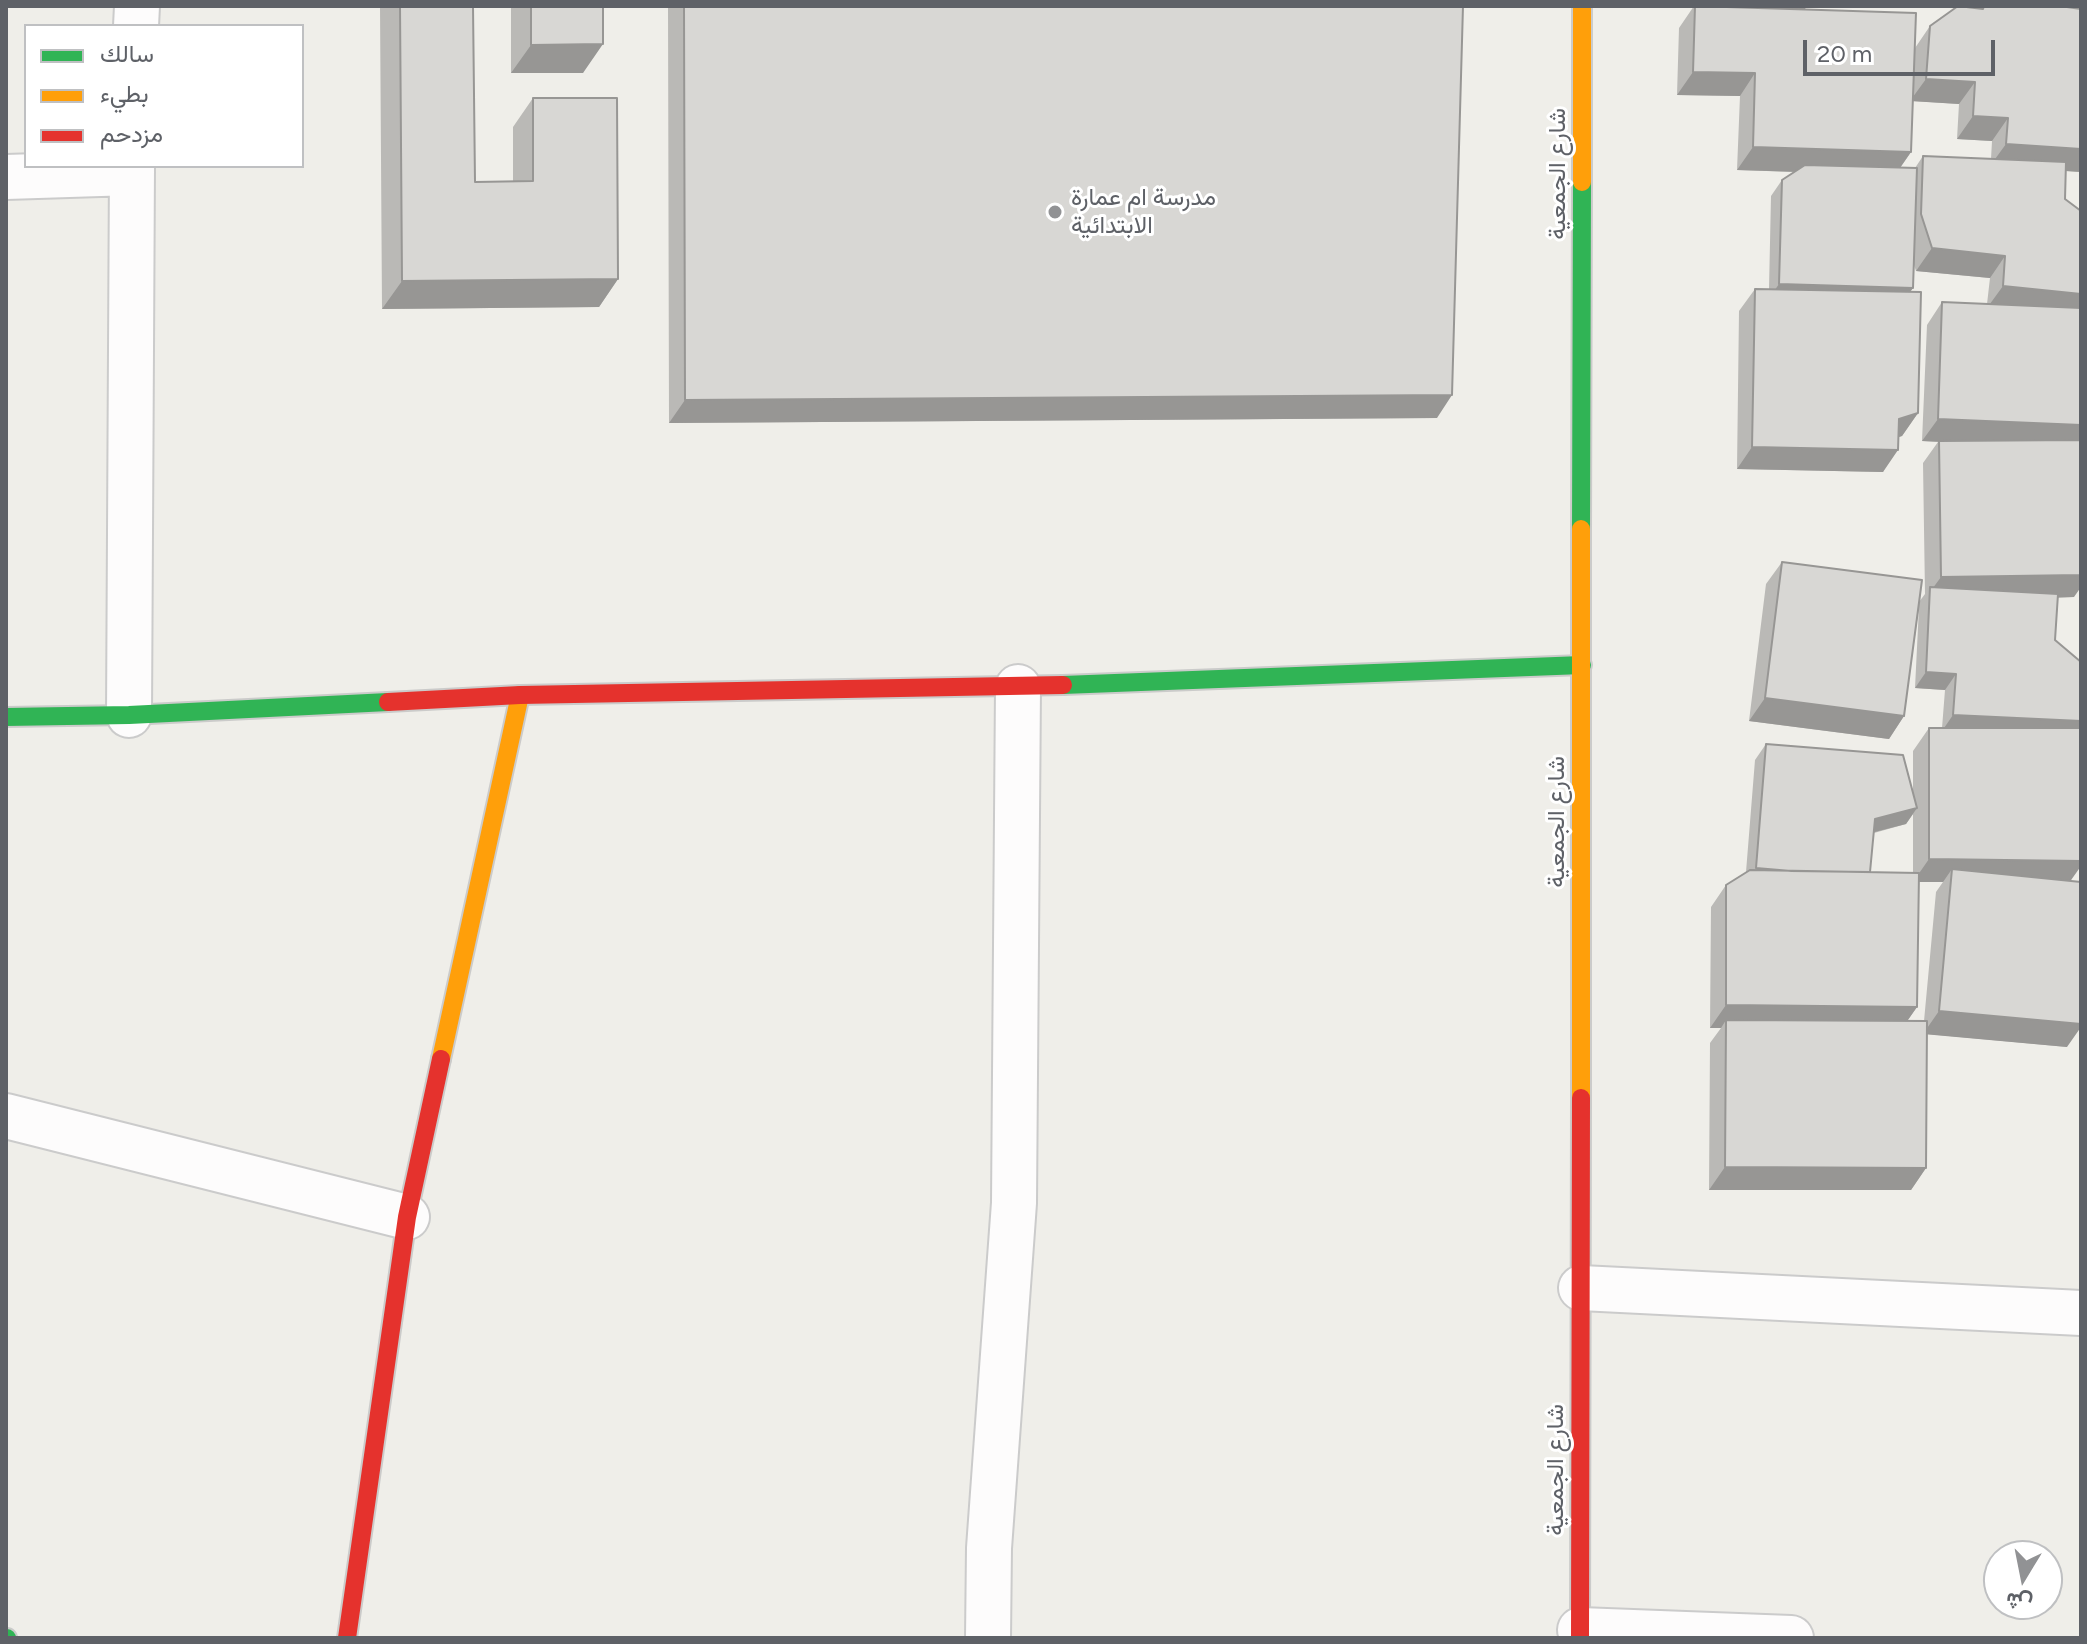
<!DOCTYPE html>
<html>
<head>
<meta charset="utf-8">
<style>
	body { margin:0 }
	#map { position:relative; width:2087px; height:1644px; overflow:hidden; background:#efeee9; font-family:Figtree,Vazirmatn,sans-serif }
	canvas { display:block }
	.frame { position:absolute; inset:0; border:8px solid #5e6167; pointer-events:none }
	.legend { position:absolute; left:24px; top:24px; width:280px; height:144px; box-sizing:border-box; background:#fff; border:2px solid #bfc0c2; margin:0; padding:10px 14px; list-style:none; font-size:24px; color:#5e6167 }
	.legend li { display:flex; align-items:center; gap:16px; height:40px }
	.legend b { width:40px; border:2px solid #bfc0c2 }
	.north { position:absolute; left:1983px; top:1540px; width:80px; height:80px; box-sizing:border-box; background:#fff; border:2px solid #bfc0c2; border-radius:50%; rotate:190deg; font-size:22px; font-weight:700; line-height:32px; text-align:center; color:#5e6167 }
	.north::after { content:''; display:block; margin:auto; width:28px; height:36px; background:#919294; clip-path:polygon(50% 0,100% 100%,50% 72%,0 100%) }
	.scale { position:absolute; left:1803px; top:40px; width:192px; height:36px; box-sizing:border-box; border:4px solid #5e6167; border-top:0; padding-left:10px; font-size:24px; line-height:28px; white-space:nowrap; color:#5e6167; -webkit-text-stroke:6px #fff; paint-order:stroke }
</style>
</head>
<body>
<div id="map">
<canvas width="2087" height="1644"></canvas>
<div class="frame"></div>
<ul class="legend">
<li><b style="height:10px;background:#30b455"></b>سالك</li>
<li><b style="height:10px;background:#ff9f0a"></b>بطيء</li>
<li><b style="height:10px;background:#e5322d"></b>مزدحم</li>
</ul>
<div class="north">ش</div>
<div class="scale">20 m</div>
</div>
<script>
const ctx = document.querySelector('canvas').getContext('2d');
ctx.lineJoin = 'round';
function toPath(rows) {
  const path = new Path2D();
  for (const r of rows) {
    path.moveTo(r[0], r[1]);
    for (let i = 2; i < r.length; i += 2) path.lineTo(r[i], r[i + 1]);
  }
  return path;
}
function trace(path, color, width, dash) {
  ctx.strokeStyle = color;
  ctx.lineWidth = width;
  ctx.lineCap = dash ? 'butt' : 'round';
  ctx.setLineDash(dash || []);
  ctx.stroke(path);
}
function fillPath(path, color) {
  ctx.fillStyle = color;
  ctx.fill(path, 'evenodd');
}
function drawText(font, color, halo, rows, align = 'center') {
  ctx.font = font + ' Figtree,Vazirmatn,sans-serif';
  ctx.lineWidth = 6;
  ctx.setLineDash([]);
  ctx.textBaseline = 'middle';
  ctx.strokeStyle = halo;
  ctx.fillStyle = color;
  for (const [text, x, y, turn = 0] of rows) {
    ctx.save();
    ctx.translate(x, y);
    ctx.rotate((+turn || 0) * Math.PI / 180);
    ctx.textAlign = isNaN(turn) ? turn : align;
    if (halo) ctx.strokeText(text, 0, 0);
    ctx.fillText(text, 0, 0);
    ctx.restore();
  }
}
const street = toPath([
	[136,26,137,6],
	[6,177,132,173],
	[129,715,132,166],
	[6,1116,407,1217],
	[1581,1288,2081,1313],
	[1580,1630,1791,1638],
	[988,1638,989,1548,1014,1203,1018,687]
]);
const fast = toPath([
	[1581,529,1582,182],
	[1063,685,1582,665],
	[6,717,129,715,388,702],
	[6,1638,7,1638]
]);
const slow = toPath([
	[1582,182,1582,6],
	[441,1059,520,695],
	[1581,1098,1581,529]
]);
const jam = toPath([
	[388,702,520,695,1063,685],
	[347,1638,407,1217,441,1059],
	[1580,1638,1581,1098]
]);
const wall = toPath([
	[380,6,473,6,475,182,513,181,513,127,533,98,618,279,599,307,382,309],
	[511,6,603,6,583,73,511,73],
	[668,6,1463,6,1437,418,669,423],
	[1694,6,1807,6,1805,9,1915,48,1930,26,1976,8,1978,6,2060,6,2081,9,2081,172,2066,171,2065,199,2074,597,2058,598,2055,640,2071,881,2067,1047,1927,1034,1926,1168,1911,1190,1709,1190,1710,1043,1721,1028,1710,1028,1711,907,1726,885,1746,872,1755,760,1766,744,1913,794,1913,751,1929,728,1942,728,1945,690,1915,688,1919,607,1904,716,1889,739,1749,721,1766,584,1782,562,1919,602,1925,594,1923,463,1938,442,1922,441,1927,325,1942,302,1987,304,1990,278,1916,271,1913,262,1913,288,1910,292,1918,413,1902,436,1899,437,1883,472,1737,469,1739,311,1755,289,1769,289,1771,196,1782,180,1795,172,1737,170,1740,96,1677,95,1679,28],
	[1913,101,1959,104,1957,139,1992,141,1991,159,1923,156,1915,168,1900,168,1911,152],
	[1913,814,1913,873,1870,872,1874,833,1906,824],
	[1919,882,1943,882,1936,892,1924,1021,1907,1021,1917,1007]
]);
const shadedWall = toPath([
	[1699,6,1807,6,1797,20],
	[603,44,583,73,511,73,531,45],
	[1693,72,1755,73,1740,96,1677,95],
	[1926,79,1975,82,1959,104,1910,101],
	[1973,116,2008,118,1992,141,1957,139],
	[2006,144,2081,149,2081,172,1990,166],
	[1753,147,1911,152,1895,175,1737,170],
	[1932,248,2005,256,1990,278,1916,271],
	[618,279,599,307,382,309,402,281],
	[1779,284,1913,288,1901,304,1768,300],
	[2003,286,2081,294,2081,318,1987,308],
	[1452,395,1437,418,669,423,685,400],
	[1918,413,1902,436,1883,442,1899,419],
	[1938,419,2081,425,2081,448,1922,441],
	[1752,447,1898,450,1883,472,1737,469],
	[2081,575,2081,587,2074,597,1929,599,1930,592,1941,577],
	[1926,672,1956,674,1945,690,1915,688],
	[1765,698,1904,716,1889,739,1749,721],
	[1953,715,2081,721,2081,738,1942,731],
	[1917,808,1906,824,1863,835,1875,819],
	[1929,859,2081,861,2081,866,2069,883,1952,869,1943,882,1913,882],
	[1726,1005,1917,1007,1901,1030,1726,1020,1721,1028,1710,1028],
	[1939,1011,2081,1024,2081,1027,2067,1047,1923,1034],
	[1725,1167,1926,1168,1911,1190,1709,1190]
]);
const building = toPath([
	[400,6,473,6,475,182,533,181,533,98,617,98,618,279,402,281,400,6],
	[531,6,603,6,603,44,531,45,531,6],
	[684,6,1463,6,1452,395,685,400,684,6],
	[1695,6,1916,13,1911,152,1753,147,1755,73,1693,72,1695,6],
	[1958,6,1983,9,1984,6,2060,6,2081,9,2081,149,2006,144,2008,118,1973,116,1975,82,1926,79,1930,26,1958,6],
	[1923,156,2066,162,2065,199,2081,211,2081,294,2003,286,2005,256,1932,248,1921,214,1923,156],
	[1805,165,1917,168,1913,288,1779,284,1782,180,1805,165],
	[1755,289,1921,292,1918,413,1899,419,1898,450,1752,447,1755,289],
	[1942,302,2081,308,2081,425,1938,419,1942,302],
	[2081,440,2081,575,1941,577,1939,441,2081,440],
	[1782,562,1922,580,1904,716,1765,698,1782,562],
	[1930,587,2058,594,2055,640,2081,662,2081,721,1953,715,1956,674,1926,672,1930,587],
	[1929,728,2081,728,2081,861,1929,859,1929,728],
	[1766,744,1903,755,1917,808,1875,819,1870,872,1791,871,1756,868,1766,744],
	[1952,869,2081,882,2081,1024,1939,1011,1952,869],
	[1750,870,1919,873,1917,1007,1726,1005,1726,885,1750,870],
	[1726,1020,1927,1021,1926,1168,1725,1167,1726,1020]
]);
const markers = [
	[1055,212,8,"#919294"]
];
const streetNames = [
	["شارع الجمعية",1558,174,-90],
	["شارع الجمعية",1557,822,-90],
	["شارع الجمعية",1556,1470,-90]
];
const poiNames = [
	["مدرسة ام عمارة",1071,198],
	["الابتدائية",1071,226]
];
trace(street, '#cbcbcb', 48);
trace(fast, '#cbcbca', 22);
trace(slow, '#cbcbca', 22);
trace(jam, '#cbcbca', 22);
trace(street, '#fdfcfc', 44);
trace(fast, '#30b455', 18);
trace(slow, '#ff9f0a', 18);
trace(jam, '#e5322d', 18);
fillPath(wall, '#bab9b6');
fillPath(shadedWall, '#979694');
fillPath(building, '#d8d7d4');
trace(building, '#979694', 2);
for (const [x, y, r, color] of markers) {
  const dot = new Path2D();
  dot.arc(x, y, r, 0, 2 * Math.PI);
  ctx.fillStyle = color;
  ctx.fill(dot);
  trace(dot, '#fff', 3);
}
drawText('24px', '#5e6167', '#fff', streetNames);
drawText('24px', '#5e6167', '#fff', poiNames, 'left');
</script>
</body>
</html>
